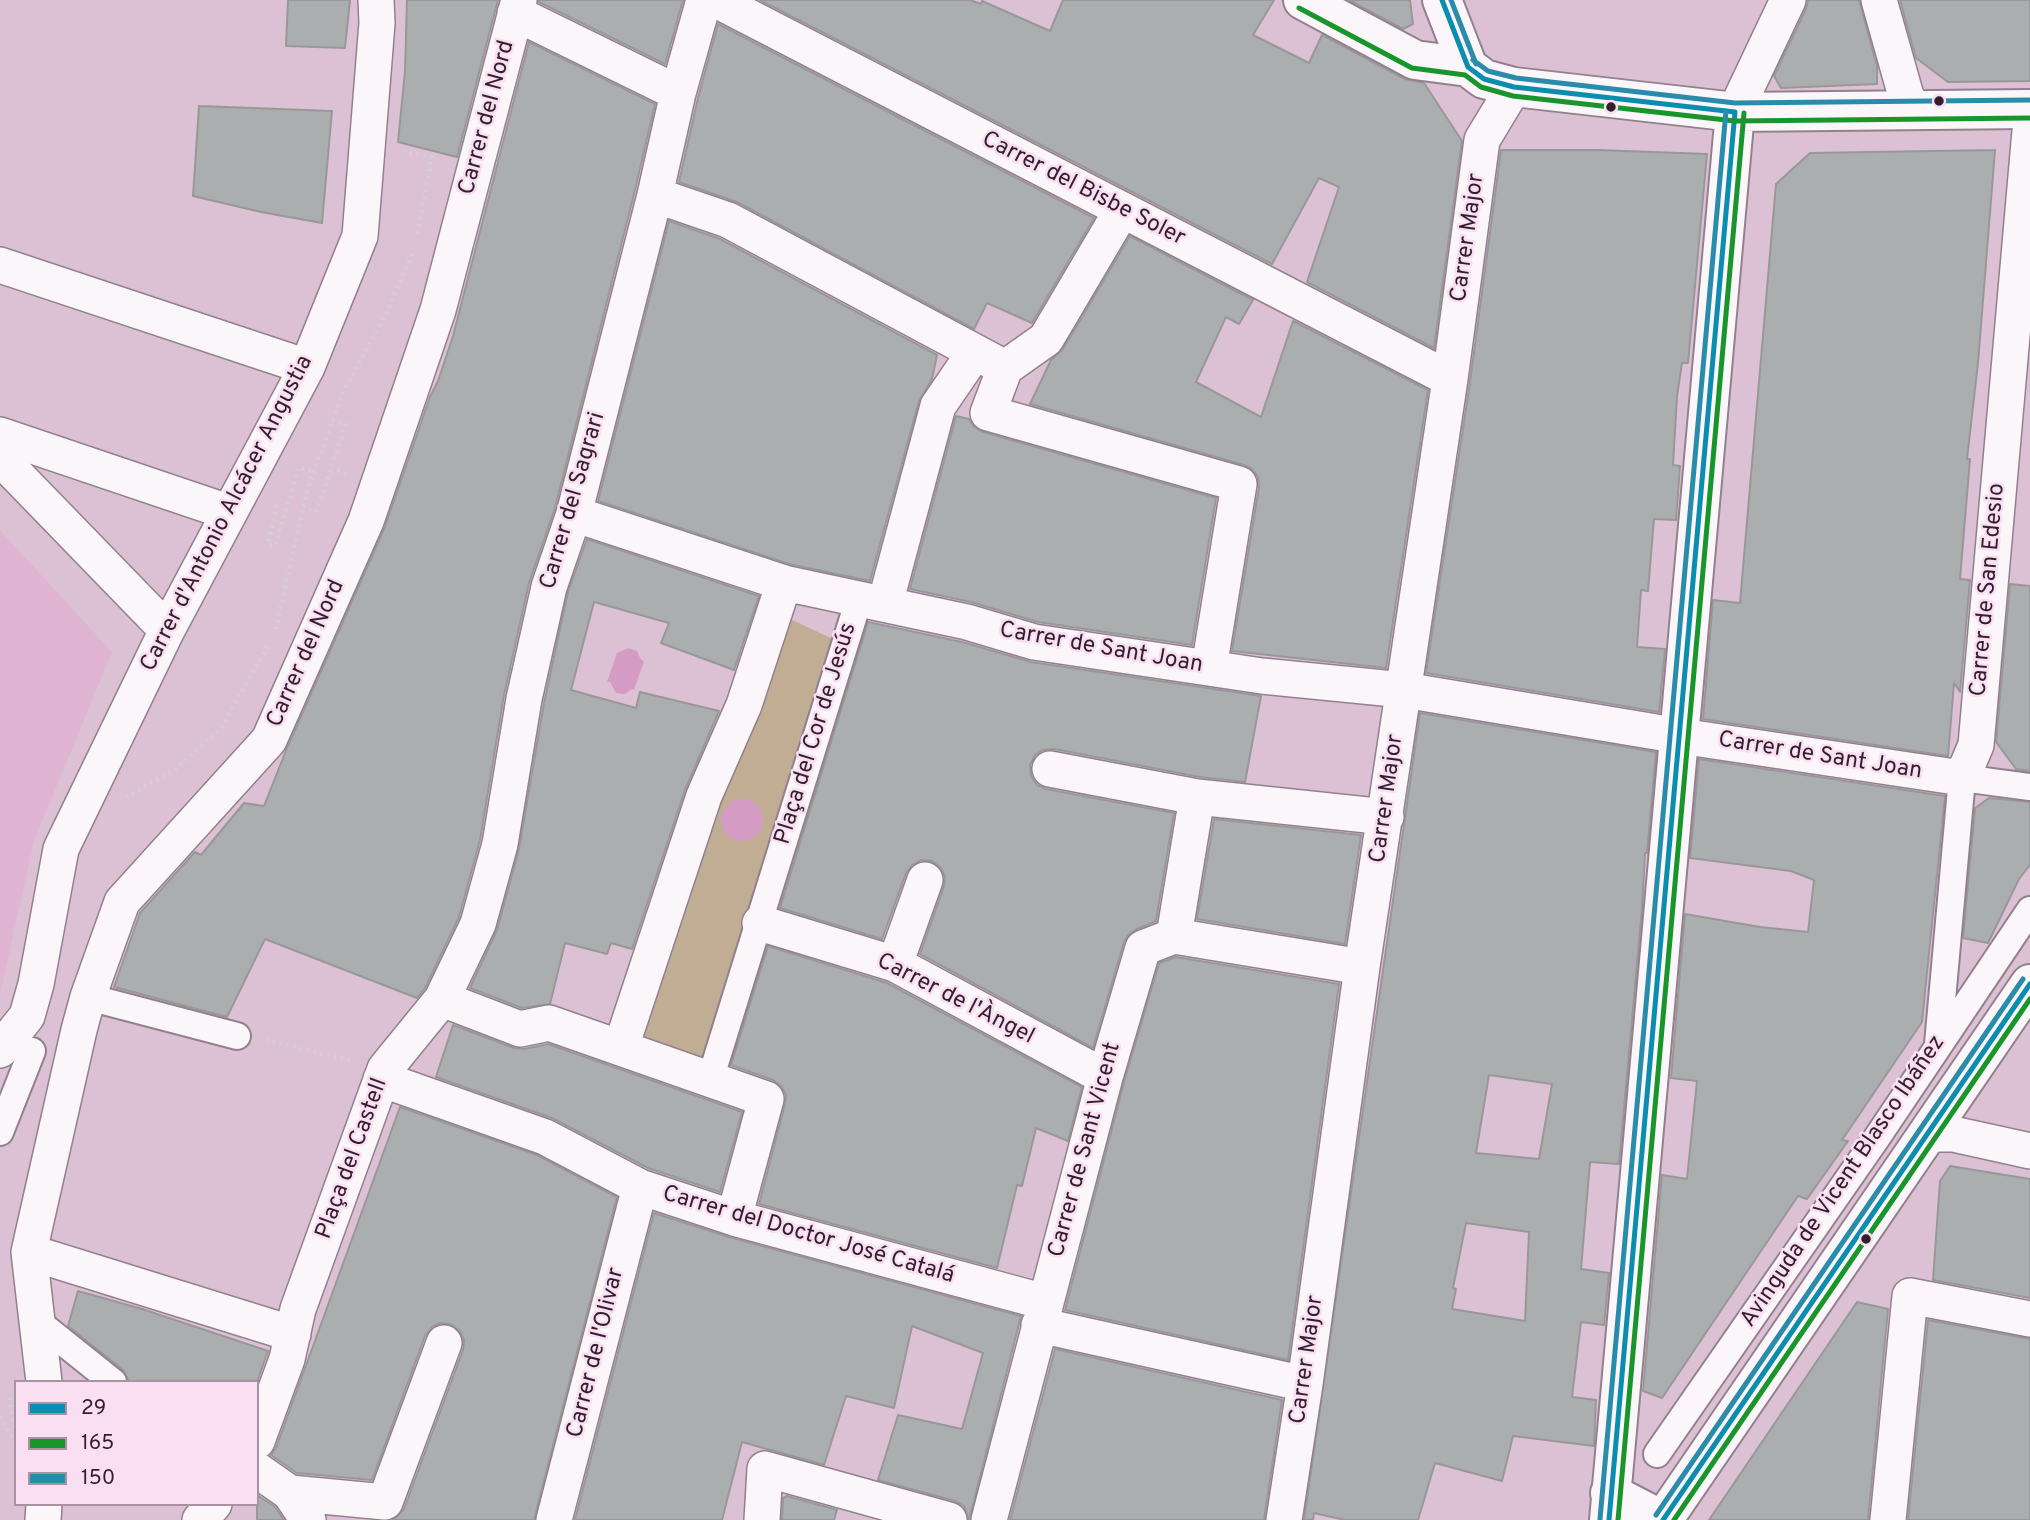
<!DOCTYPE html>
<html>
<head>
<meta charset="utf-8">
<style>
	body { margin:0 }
	#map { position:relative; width:2030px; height:1520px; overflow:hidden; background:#dcc1d4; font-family:Overpass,sans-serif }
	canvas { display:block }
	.legend { position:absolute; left:14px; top:1380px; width:245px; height:126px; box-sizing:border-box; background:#f9dff1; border:2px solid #a992a3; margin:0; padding:9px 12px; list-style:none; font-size:21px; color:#321f2d }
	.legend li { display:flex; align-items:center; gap:14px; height:35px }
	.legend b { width:35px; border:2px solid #a992a3 }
</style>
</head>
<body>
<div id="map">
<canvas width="2030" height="1520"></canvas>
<ul class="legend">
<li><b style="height:9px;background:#0a8dae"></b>29</li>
<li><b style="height:9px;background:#19962b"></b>165</li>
<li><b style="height:9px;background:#2a8cab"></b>150</li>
</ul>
</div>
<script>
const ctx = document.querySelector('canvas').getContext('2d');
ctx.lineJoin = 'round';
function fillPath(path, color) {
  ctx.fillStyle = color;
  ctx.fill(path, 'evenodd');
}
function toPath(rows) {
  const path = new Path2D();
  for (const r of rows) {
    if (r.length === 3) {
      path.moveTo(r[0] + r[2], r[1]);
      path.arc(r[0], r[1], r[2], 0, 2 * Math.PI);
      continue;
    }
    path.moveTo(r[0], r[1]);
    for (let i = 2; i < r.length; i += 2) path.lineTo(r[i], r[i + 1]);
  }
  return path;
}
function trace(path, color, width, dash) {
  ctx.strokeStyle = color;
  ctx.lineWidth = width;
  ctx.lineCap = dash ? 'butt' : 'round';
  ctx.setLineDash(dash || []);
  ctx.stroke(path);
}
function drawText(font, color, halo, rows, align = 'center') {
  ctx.font = font + ' Overpass,sans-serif';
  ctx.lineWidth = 5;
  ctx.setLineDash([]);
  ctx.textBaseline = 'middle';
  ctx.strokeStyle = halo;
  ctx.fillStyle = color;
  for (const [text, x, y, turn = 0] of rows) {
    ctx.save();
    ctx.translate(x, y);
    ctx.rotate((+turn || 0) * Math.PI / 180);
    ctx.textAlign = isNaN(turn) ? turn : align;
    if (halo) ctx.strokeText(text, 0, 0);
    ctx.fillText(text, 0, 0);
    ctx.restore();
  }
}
const built = toPath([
	[0,530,112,652,34,841,0,995]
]);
const green = toPath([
	[784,616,839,642,710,1066,630,1038]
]);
const water = toPath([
	[628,648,637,651,641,660,644,661,634,690,632,689,625,694,616,693,610,682,607,682,617,653],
	[742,820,21]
]);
const building = toPath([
	[288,0,350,0,345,48,286,46,288,0],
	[407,0,498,0,457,157,398,142,405,71,407,0],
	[539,0,683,0,665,64,539,2,539,0],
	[760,0,970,0,981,4,982,1,1050,31,1063,0,1274,0,1253,35,1309,63,1322,35,1405,79,1424,83,1462,141,1434,348,1307,282,1339,187,1319,178,1272,264,760,0],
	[1349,0,1410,0,1413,24,1403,29,1349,0],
	[1808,0,1859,0,1877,66,1877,84,1781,88,1774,76,1806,9,1808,0],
	[1900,0,2030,0,2030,81,1948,82,1916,58,1900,0],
	[718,24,1094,218,1032,323,987,303,974,329,737,202,679,182,698,98,718,24],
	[529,42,655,104,635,190,555,508,529,583,504,695,480,840,459,917,425,988,417,998,265,939,227,1017,114,987,140,913,195,852,201,855,244,803,264,806,287,748,384,529,430,397,438,381,453,336,529,42],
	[199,106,332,111,322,223,261,212,193,196,199,106],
	[1501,150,1597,150,1707,154,1688,363,1682,363,1677,396,1673,465,1680,466,1676,520,1654,519,1648,591,1641,590,1637,647,1665,649,1659,712,1426,673,1470,382,1501,150],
	[1995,150,1978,363,1967,459,1970,459,1960,579,1970,580,1960,692,1954,683,1948,756,1703,719,1713,600,1740,603,1776,184,1810,153,1995,150],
	[669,221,720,239,937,355,932,379,919,401,870,581,789,564,598,501,669,221],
	[1130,236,1253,300,1239,324,1226,317,1196,382,1261,417,1293,321,1428,390,1386,668,1232,651,1259,487,1258,477,1252,469,1244,465,1030,404,1051,360,1063,349,1130,236],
	[956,416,969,419,974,427,983,432,1216,498,1192,645,1038,622,971,602,910,589,956,416],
	[587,539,759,596,734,670,661,643,669,623,594,602,571,690,636,708,640,692,719,711,685,790,632,949,611,943,607,954,565,943,550,1004,522,1008,470,988,497,930,519,849,544,703,568,592,587,539],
	[2010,584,2030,586,2030,771,2016,769,1996,742,2010,584],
	[868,622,962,642,1031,662,1261,696,1245,782,1200,777,1054,749,1043,750,1035,755,1030,765,1031,776,1037,785,1046,789,1174,813,1156,921,1135,930,1128,935,1124,942,1093,1048,920,954,944,886,945,877,941,868,932,861,921,860,912,865,906,873,882,939,780,908,868,622],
	[1420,713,1656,752,1647,853,1645,853,1642,908,1619,1164,1590,1162,1581,1269,1609,1273,1604,1325,1581,1322,1572,1397,1596,1400,1594,1446,1513,1436,1502,1481,1435,1463,1418,1520,1345,1520,1314,1513,1313,1520,1304,1520,1420,713],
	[1489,1075,1552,1084,1539,1159,1476,1153,1489,1075],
	[1466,1223,1529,1232,1525,1321,1452,1309,1456,1289,1453,1288,1466,1223],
	[1699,759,1945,796,1922,1022,1842,1140,1848,1141,1807,1199,1798,1196,1662,1398,1643,1391,1662,1175,1687,1179,1697,1081,1671,1078,1685,914,1760,927,1808,932,1814,880,1791,871,1690,858,1699,759],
	[1989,798,2030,802,2030,865,2019,879,1988,943,1963,938,1975,808,1989,798],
	[1214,819,1361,835,1345,944,1197,919,1214,819],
	[768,946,887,983,1082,1087,1068,1141,1036,1128,1022,1186,1017,1185,997,1268,759,1204,785,1104,786,1095,781,1086,773,1080,731,1065,768,946],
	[1176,957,1339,984,1288,1360,1065,1310,1124,1082,1159,963,1176,957],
	[453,1025,514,1048,524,1049,548,1044,742,1112,720,1192,648,1168,552,1118,436,1077,453,1025],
	[400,1107,537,1155,617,1197,534,1520,393,1520,404,1509,463,1350,464,1340,460,1331,450,1324,440,1323,432,1327,425,1336,372,1480,297,1473,271,1455,276,1448,400,1107],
	[1950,1166,2030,1179,2030,1298,1933,1280,1940,1181,1950,1166],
	[654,1213,729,1237,1021,1316,969,1520,964,1506,955,1501,878,1480,898,1415,962,1429,983,1353,912,1326,894,1408,846,1396,824,1465,742,1442,722,1520,575,1520,654,1213],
	[78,1291,142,1309,268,1351,257,1382,129,1382,123,1370,68,1326,78,1291],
	[1857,1302,1888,1309,1868,1520,1709,1520,1857,1302],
	[1928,1320,2030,1339,2030,1520,1908,1520,1928,1320],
	[1055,1349,1282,1400,1264,1520,1010,1520,1055,1349],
	[257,1495,275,1507,284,1520,257,1520,257,1495],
	[787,1496,837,1510,834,1520,782,1520,783,1498,787,1496]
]);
const path = toPath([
	[403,151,432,157,417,236],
	[331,469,346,474],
	[277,505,268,544,275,546,299,467,314,472],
	[303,507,316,512,331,469,346,424,332,420],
	[276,629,306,494,343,392,386,314,413,252],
	[126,797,176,769,221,728,268,646],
	[266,1040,352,1061],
	[9,1398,16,1431],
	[0,1417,16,1442]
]);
const pedestrian = toPath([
	[88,997,237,1036],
	[1938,1044,1962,778,2030,787],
	[710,1080,859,599],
	[0,1132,32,1051],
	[38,1322,113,1382],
	[1657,1454,1876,1139,2030,910]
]);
const minor = toPath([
	[716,0,1450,379],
	[1879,0,1906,96,1914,109],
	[515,13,678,93],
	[1735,112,1788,0],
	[655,195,728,220,1005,368,988,413,1239,484,1209,668],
	[0,265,307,367],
	[1005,368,1046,339,1122,210],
	[0,435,228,512],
	[0,458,167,630],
	[574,514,784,583,967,622,1034,642,1262,676,1404,690,1680,736,1962,778,1976,745,2030,131],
	[885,604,938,406,975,352],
	[1050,769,1197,797,1386,817],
	[760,923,895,964,1105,1077],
	[1174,936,1362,967],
	[895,964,925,880],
	[442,999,520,1029,549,1023,766,1099,734,1218],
	[621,1047,704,796,744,705,784,583],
	[0,1050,27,1016,36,984,61,849,167,630,307,367,360,236,377,23,376,0],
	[381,1079,545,1137,640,1187,734,1218,1045,1302],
	[1926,1134,1953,1134,2030,1151],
	[29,1252,293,1334],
	[1039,1325,1305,1384],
	[44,1382,29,1252,79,1030,88,997,122,902,269,740,366,521,438,310,519,0],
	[257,1441,287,1359,298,1309,385,1069,442,999,478,924,500,844,524,699,549,587,574,514,655,195,678,93,704,0],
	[257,1470,290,1493,308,1520],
	[290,1493,385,1502,444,1343],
	[43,1520,44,1504],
	[200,1520,214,1504],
	[554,1520,640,1187],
	[762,1520,765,1469,949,1520],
	[989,1520,1105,1077,1143,948,1174,936,1197,797],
	[1284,1520,1305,1384,1362,967,1450,379,1482,140,1514,87],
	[1888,1520,1910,1296,2030,1319]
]);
const tertiary = toPath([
	[1610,1493,1662,1520]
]);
const secondary = toPath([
	[1303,0,1415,60,1468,67,1484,79,1514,87,1735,112,2030,109],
	[1442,0,1468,67],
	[1609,1520,1735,112],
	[1663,1520,2030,984]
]);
const bus1 = toPath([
	[1442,0,1468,67],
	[1468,67,1484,79,1514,87,1735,112],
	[1609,1520,1735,112],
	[1663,1520,2030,984]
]);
const bus2 = toPath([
	[1299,8,1412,68,1465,75,1481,87,1513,96,1735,121,2030,118],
	[1618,1520,1744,113],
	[1674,1520,2030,999]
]);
const bus3 = toPath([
	[1451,0,1476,64],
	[1473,60,1488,71,1516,78,1735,103,2030,100],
	[1656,1515,2023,979],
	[1600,1519,1726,111]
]);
const markers = [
	[1939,101,6,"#321f2d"],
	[1611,107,6,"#321f2d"],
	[1866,1239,6,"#321f2d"]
];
const streetNames = [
	["Carrer del Nord",488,118,-75],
	["Carrer del Bisbe Soler",1083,190,27],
	["Carrer Major",1469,238,-82],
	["Carrer del Sagrari",574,501,-74],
	["Carrer d'Antonio Alcácer Angustia",228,514,-63],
	["Carrer de San Edesio",1989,590,-85],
	["Carrer de Sant Joan",1101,649,10],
	["Carrer del Nord",307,654,-66],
	["Plaça del Cor de Jesús",817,734,-73],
	["Carrer de Sant Joan",1820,757,9],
	["Carrer Major",1388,799,-82],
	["Carrer de l'Àngel",955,1000,27],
	["Carrer de Sant Vicent",1086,1150,-75],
	["Plaça del Castell",353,1159,-70],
	["Avinguda de Vicent Blasco Ibáñez",1844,1182,-56],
	["Carrer del Doctor José Catalá",808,1236,16],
	["Carrer de l'Olivar",597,1353,-76],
	["Carrer Major",1308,1360,-82]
];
fillPath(built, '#e0b5d3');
fillPath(green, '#c0ad94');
fillPath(water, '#d49cc5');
fillPath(building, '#abaeae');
trace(building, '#99979a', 2);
trace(pedestrian, '#93808e', 30);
trace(minor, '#93808e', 38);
trace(tertiary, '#93808e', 42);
trace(secondary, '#93808e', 42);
trace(path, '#d5ced3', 4.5, [2, 5]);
trace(pedestrian, '#faf6f9', 26);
trace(minor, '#faf6f9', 35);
trace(tertiary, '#faf6f9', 38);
trace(secondary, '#faf6f9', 38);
trace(bus1, '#0a8dae', 5);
trace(bus2, '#19962b', 5);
trace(bus3, '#2a8cab', 5);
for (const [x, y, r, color] of markers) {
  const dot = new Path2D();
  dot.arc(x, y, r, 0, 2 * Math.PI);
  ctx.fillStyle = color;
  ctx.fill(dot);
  trace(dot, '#f9dff1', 2.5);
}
drawText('23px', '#321f2d', '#f9dff1', streetNames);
</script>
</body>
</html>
